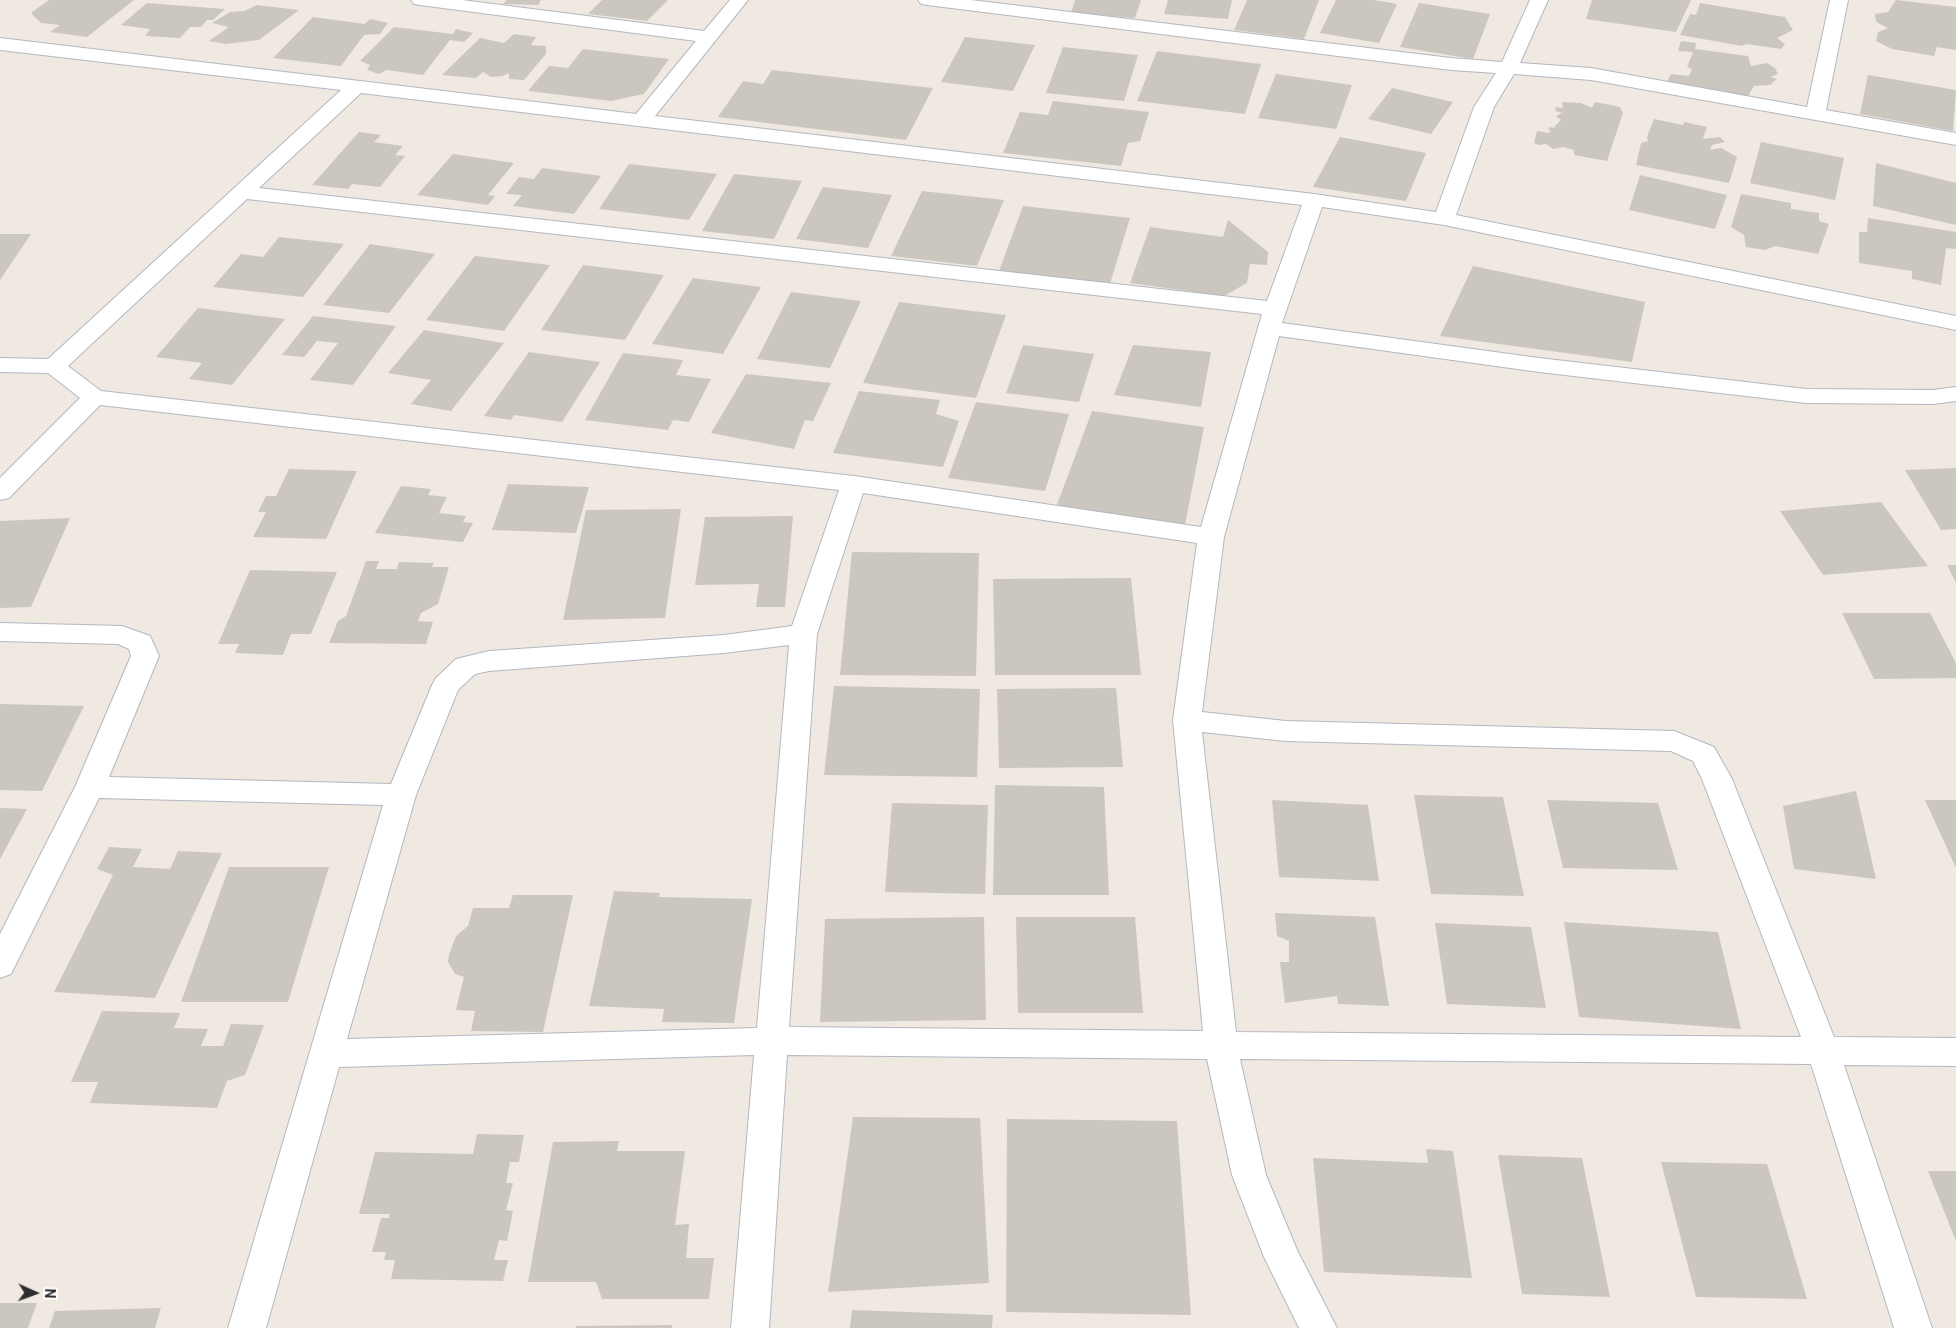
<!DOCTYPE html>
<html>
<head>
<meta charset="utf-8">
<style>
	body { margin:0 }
	#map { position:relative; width:1956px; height:1328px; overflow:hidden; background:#efe9e1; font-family:Roboto,sans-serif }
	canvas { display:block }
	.north { position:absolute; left:10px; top:1268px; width:50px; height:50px; -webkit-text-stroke:4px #fff; paint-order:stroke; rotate:92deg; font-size:14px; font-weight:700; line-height:20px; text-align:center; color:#2e2e2e }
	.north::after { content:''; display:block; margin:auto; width:18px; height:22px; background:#2e2e2e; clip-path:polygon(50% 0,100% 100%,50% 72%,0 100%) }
</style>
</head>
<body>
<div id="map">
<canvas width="1956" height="1328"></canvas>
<div class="north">N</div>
</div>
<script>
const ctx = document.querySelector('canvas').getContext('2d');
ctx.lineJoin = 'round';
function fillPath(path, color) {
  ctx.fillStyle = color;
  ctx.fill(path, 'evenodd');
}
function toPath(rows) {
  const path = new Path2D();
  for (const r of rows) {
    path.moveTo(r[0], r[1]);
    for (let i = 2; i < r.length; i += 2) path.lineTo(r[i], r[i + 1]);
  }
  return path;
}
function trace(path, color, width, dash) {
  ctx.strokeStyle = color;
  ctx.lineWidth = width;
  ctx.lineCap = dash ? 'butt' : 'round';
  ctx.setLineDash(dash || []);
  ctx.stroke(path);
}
const building = toPath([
	[49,0,134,0,87,37,50,32,60,25,41,23,31,13],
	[507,0,541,0,538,5,503,4],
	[602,0,668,0,647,21,588,14],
	[1075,0,1141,0,1135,18,1071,13],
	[1168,0,1232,0,1228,19,1164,14],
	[1247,0,1319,0,1304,39,1234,30],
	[1336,0,1374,0,1397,4,1379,43,1320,33],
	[1592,0,1691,0,1676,32,1586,19],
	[1896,0,1956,7,1956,50,1937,47,1934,56,1892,49,1876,41,1878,32,1888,28,1876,22,1875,14,1888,12],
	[147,3,225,9,213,20,207,20,201,27,190,27,180,38,145,36,150,29,121,25],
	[1419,3,1490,14,1473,59,1400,47],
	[1700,3,1785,17,1793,30,1777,38,1785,44,1781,49,1746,44,1742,46,1680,35,1690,14,1696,15],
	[257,5,299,10,259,40,226,44,209,41,229,27,212,23,230,12,244,11],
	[313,17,365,24,370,19,388,23,380,34,364,35,341,66,273,58],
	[394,27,453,34,456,29,473,33,464,42,450,40,423,75,386,70,379,74,367,70,370,65,360,61],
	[514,34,536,37,531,45,546,46,546,54,524,80,509,79,509,73,503,76,491,77,483,72,476,78,442,75,480,38,504,43],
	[965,37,1035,45,1013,91,941,82],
	[1681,41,1696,43,1695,49,1748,56,1751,66,1767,63,1775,68,1778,74,1770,77,1777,79,1770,85,1754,86,1748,96,1686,86,1665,86,1671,74,1689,76,1692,69,1687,67,1693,52,1678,51],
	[1063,47,1138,55,1124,101,1046,93],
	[583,49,669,59,644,94,611,101,528,91,549,66,568,68],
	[1157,51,1261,64,1245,114,1137,101],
	[772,70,933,88,906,140,718,117,743,81,763,84],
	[1276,74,1352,85,1336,129,1258,118],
	[1868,75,1956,90,1953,131,1860,114],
	[1392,88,1453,102,1431,134,1368,119],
	[1053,101,1149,112,1140,141,1128,143,1121,166,1003,153,1020,112,1048,115],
	[1562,102,1581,103,1592,108,1595,102,1620,107,1623,113,1607,161,1574,155,1574,150,1563,147,1553,149,1546,144,1539,145,1534,143,1537,131,1548,133,1551,131,1548,129,1550,127,1555,128,1554,127,1561,120,1556,116,1562,113,1555,111,1556,107,1563,108],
	[1654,119,1683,125,1684,122,1707,127,1703,139,1720,137,1725,142,1712,145,1710,150,1721,148,1737,157,1729,183,1636,165,1641,143,1648,141,1647,137],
	[359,132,381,135,374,142,403,146,395,155,405,156,380,187,352,184,348,189,312,185],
	[1340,137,1426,153,1406,201,1313,187],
	[1761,142,1844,158,1835,200,1750,183],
	[453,154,514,163,488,195,495,196,488,205,417,195],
	[1876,163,1956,183,1956,225,1873,206],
	[629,164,717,174,689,220,599,209],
	[542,168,601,176,574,214,513,206,522,195,506,194,519,177,534,179],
	[734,174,802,181,774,239,702,231],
	[1640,175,1727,195,1715,229,1629,210],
	[823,187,892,195,868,248,796,239],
	[922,191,1004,200,977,266,891,256],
	[1741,194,1791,203,1791,209,1819,213,1819,221,1829,224,1818,254,1775,246,1765,250,1746,247,1744,235,1731,227],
	[1023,206,1130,218,1110,284,999,271],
	[1868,218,1956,232,1956,249,1946,248,1941,285,1912,279,1912,271,1859,263,1859,232,1867,232],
	[1228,220,1268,252,1267,265,1250,264,1247,283,1224,296,1130,283,1150,227,1223,237],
	[0,234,31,234,0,280],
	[279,237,344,244,303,297,213,287,241,254,263,257],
	[370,244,435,254,389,313,323,305],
	[475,256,550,265,504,331,426,320],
	[583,265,664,275,625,340,541,330],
	[1473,266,1645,302,1632,362,1440,336],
	[693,278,761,287,723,354,652,344],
	[791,292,861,301,830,368,757,359],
	[899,302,1006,315,976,398,863,383],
	[198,308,285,319,232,385,189,379,202,363,156,357],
	[313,316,396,326,353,385,310,380,338,343,317,341,304,357,282,355],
	[424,330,504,343,451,411,411,404,431,380,388,373],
	[1023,345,1094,354,1079,402,1006,393],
	[1133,345,1211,352,1201,407,1114,395],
	[529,352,600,362,562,422,514,415,511,420,484,416],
	[623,353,683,360,676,375,711,379,689,422,673,420,668,430,585,420],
	[746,374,831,383,813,421,805,420,794,449,711,433],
	[859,391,940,400,936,414,959,421,943,467,833,453],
	[976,402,1069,414,1045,491,948,478],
	[1092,411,1204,427,1185,525,1055,510],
	[1956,468,1956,529,1941,530,1905,470],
	[289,469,357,471,326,539,253,537,266,512,258,512,266,496,276,496],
	[508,484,589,487,576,533,492,530],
	[401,486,431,489,428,495,447,497,439,513,466,516,463,522,473,523,463,542,375,533],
	[1881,502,1928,566,1823,575,1780,511],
	[681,509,665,618,563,620,586,510],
	[793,516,785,607,756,607,759,584,695,585,705,517],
	[70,518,31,607,0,608,0,521],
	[852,552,979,553,976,676,840,675],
	[366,561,379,561,376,569,397,569,399,562,434,563,432,567,449,567,438,604,421,613,418,621,433,622,426,644,329,643,338,621,346,616],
	[1947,565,1956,565,1956,583],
	[250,570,337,572,311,634,291,634,283,655,235,653,239,644,218,644],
	[1131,578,1141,675,995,675,993,579],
	[1842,613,1930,613,1956,663,1956,678,1874,679],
	[834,686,980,689,977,777,824,775],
	[1116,688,1123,767,999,768,997,689],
	[0,704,84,706,42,791,0,790],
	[995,785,1104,787,1109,895,993,895],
	[1856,791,1876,879,1794,869,1783,806],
	[1414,795,1503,797,1524,896,1431,894],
	[1272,800,1368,805,1379,881,1279,877],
	[1547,800,1658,803,1678,870,1563,868],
	[1925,800,1956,800,1956,868],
	[892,803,988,805,985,894,885,892],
	[0,808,27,809,0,859],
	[109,847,142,849,133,867,170,869,178,851,222,853,155,998,54,992,113,875,97,869],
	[229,867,329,867,288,1002,181,1002],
	[614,891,660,893,659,897,752,899,734,1023,662,1022,664,1009,589,1006],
	[513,895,573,895,543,1032,471,1031,475,1011,456,1010,464,977,455,974,448,962,449,955,456,936,468,926,473,908,509,908],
	[1275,913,1375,917,1389,1006,1338,1004,1337,996,1285,1003,1280,962,1289,962,1289,941,1277,936],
	[984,917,986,1020,820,1022,825,919],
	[1016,917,1135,917,1143,1013,1018,1013],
	[1564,922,1718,932,1741,1029,1579,1017],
	[1435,923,1531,927,1546,1008,1447,1004],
	[102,1011,180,1013,174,1028,208,1029,201,1046,223,1046,231,1024,264,1025,245,1075,227,1081,217,1108,90,1103,98,1082,71,1082],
	[853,1117,980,1118,989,1283,828,1292],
	[1007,1119,1177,1121,1191,1315,1006,1312],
	[477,1134,524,1135,519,1162,510,1162,506,1183,513,1183,506,1210,513,1211,507,1241,499,1240,494,1260,508,1260,503,1281,391,1279,395,1260,384,1260,386,1252,372,1252,381,1218,389,1218,390,1214,359,1214,375,1152,473,1154],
	[619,1141,617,1151,685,1151,675,1225,689,1224,686,1258,714,1258,709,1299,602,1299,596,1282,528,1282,553,1142],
	[1426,1149,1453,1151,1472,1278,1324,1272,1313,1158,1428,1163],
	[1498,1155,1582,1158,1610,1297,1522,1294],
	[1661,1162,1767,1164,1807,1299,1696,1297],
	[1928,1171,1956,1171,1956,1241],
	[0,1303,37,1303,28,1328,0,1328],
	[161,1308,155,1328,49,1328,55,1311],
	[852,1310,993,1315,992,1328,850,1328],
	[672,1325,672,1328,576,1328,576,1326]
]);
const minor = toPath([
	[411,0,462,0,704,31,730,0,748,0,655,116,1314,194,1436,212,1474,107,1496,73,1451,70,927,5,921,4,918,0,971,0,1451,58,1502,62,1530,0,1548,0,1520,63,1591,68,1807,107,1830,0,1848,0,1826,110,1956,133,1956,145,1591,80,1514,74,1494,107,1456,215,1956,316,1956,330,1444,225,1322,207,1282,323,1539,358,1806,389,1933,390,1956,387,1956,401,1933,404,1806,403,1539,372,1279,336,1224,537,1202,712,1286,721,1674,731,1714,747,1732,779,1834,1037,1956,1038,1956,1066,1844,1065,1932,1328,1894,1328,1811,1064,1240,1059,1266,1175,1297,1250,1337,1328,1299,1328,1264,1257,1232,1175,1207,1059,787,1055,769,1328,731,1328,754,1055,339,1067,266,1328,228,1328,383,805,99,798,11,974,0,978,0,934,75,787,131,656,129,649,118,644,0,641,0,623,122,626,150,636,159,656,109,777,391,784,432,685,436,678,456,659,489,651,724,635,792,626,839,490,100,405,9,498,0,500,0,478,80,398,48,373,0,372,0,358,48,359,341,90,0,50,0,38,636,114,696,41,420,5,414,4,411,0],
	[361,93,1302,205,1267,301,259,188,361,93],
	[247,199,1262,314,1201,527,854,476,101,391,68,366,247,199],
	[863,493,1197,543,1173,720,1203,1031,789,1027,817,634,863,493],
	[789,645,757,1028,347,1039,416,795,458,690,475,674,489,671,724,653,789,645],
	[1202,732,1286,741,1671,751,1693,761,1702,779,1801,1037,1236,1032,1202,732]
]);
fillPath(building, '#cbc7bf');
trace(minor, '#b4b7c1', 2);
fillPath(minor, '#fff');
</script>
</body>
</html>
